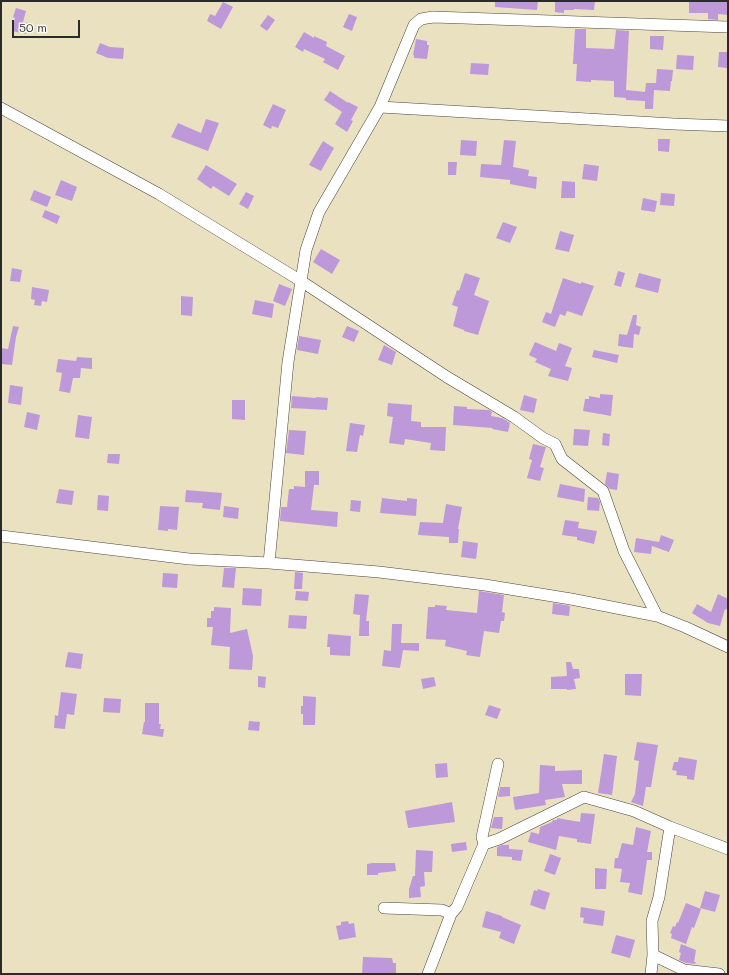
<!DOCTYPE html>
<html>
<head>
<meta charset="utf-8">
<style>
	body { margin:0 }
	#map { position:relative; width:729px; height:975px; overflow:hidden; background:#eae1c0; font-family:Mali,sans-serif }
	canvas { display:block }
	.frame { position:absolute; inset:0; border:2px solid #2b2b2b; pointer-events:none }
	.scale { position:absolute; left:12px; top:20px; width:68px; height:18px; box-sizing:border-box; border:2px solid #2b2b2b; border-top:0; padding-left:5px; font-size:12px; line-height:14px; white-space:nowrap; color:#2b2b2b; -webkit-text-stroke:3px #fdfcf7; paint-order:stroke }
</style>
</head>
<body>
<div id="map">
<canvas width="729" height="975"></canvas>
<div class="frame"></div>
<div class="scale">50 m</div>
</div>
<script>
const ctx = document.querySelector('canvas').getContext('2d');
ctx.lineJoin = 'round';
function fillPath(path, color) {
  ctx.fillStyle = color;
  ctx.fill(path, 'evenodd');
}
function toPath(rows) {
  const path = new Path2D();
  for (const r of rows) {
    path.moveTo(r[0], r[1]);
    for (let i = 2; i < r.length; i += 2) path.lineTo(r[i], r[i + 1]);
  }
  return path;
}
function trace(path, color, width, dash) {
  ctx.strokeStyle = color;
  ctx.lineWidth = width;
  ctx.lineCap = dash ? 'butt' : 'round';
  ctx.setLineDash(dash || []);
  ctx.stroke(path);
}
const building = toPath([
	[495,1,538,1,537,10,495,7],
	[555,1,595,1,594,10,574,9,574,10,564,10,564,13,555,12],
	[689,1,728,1,728,15,718,14,718,20,708,19,708,13,689,13],
	[223,2,233,7,221,29,207,21,210,14,215,16],
	[16,8,26,11,23,22,28,23,26,34,12,31,15,18,13,17],
	[349,14,357,17,352,31,343,27],
	[268,15,275,20,267,31,260,26],
	[575,29,586,29,586,48,614,49,616,30,629,31,626,90,645,92,646,83,656,83,657,69,673,70,672,81,671,81,670,91,654,90,653,109,645,109,645,101,626,100,626,98,614,97,614,81,591,80,591,82,576,81,577,64,573,64],
	[304,32,314,38,314,36,327,42,326,46,345,56,338,70,323,62,325,59,304,49,303,52,295,47],
	[650,36,664,36,663,50,650,49],
	[416,39,427,41,427,45,429,45,427,59,414,58,414,55,413,55],
	[100,43,110,47,124,48,123,59,108,58,96,53],
	[719,52,728,52,728,68,718,67],
	[677,55,694,56,693,70,676,69],
	[471,63,489,64,488,75,470,74],
	[330,91,348,103,348,102,358,107,351,120,353,121,347,132,335,124,342,112,324,100],
	[273,104,286,110,278,128,272,126,271,129,263,125],
	[206,119,219,123,208,151,171,137,178,123,201,133],
	[658,139,670,139,669,152,658,151],
	[461,140,477,141,476,156,460,155],
	[504,140,516,141,513,167,529,170,528,176,537,177,536,189,510,184,510,180,480,177,481,164,501,165],
	[323,141,334,148,321,171,309,165],
	[448,162,457,162,456,175,448,175],
	[584,164,599,166,597,181,582,179],
	[206,165,237,184,229,196,213,186,211,189,197,179],
	[61,180,77,187,72,201,55,195],
	[562,181,575,182,575,198,561,198],
	[34,190,51,197,47,207,30,200],
	[246,192,254,196,248,209,239,204],
	[661,193,675,194,674,206,660,205],
	[643,198,657,201,655,212,641,210],
	[45,210,60,216,57,224,42,217],
	[503,222,517,227,510,243,496,238],
	[560,231,574,235,569,252,555,249],
	[321,249,340,260,332,274,313,262],
	[12,268,22,270,20,282,10,281],
	[618,271,625,273,621,287,614,285],
	[465,273,480,278,474,295,489,301,478,335,464,331,464,330,453,326,458,307,452,305,457,290,459,291],
	[639,273,661,279,658,293,635,287],
	[563,278,581,284,581,282,594,286,582,316,567,311,565,316,560,314,555,327,542,322,546,312,551,314],
	[279,284,292,289,285,306,273,301],
	[32,287,49,290,47,302,42,301,41,306,34,305,35,300,31,299],
	[181,296,193,297,192,316,181,315],
	[255,300,274,304,272,318,252,314],
	[633,315,637,315,636,325,641,327,639,335,634,334,633,348,618,346,619,334,627,335],
	[13,326,19,327,16,337,12,365,1,364,1,348,8,349],
	[347,326,359,331,354,342,342,337],
	[299,336,321,340,318,354,297,350],
	[535,342,556,351,559,343,572,348,565,366,572,368,568,381,548,376,551,369,535,362,537,359,529,355],
	[384,345,396,352,392,365,378,360],
	[594,350,619,355,617,363,592,357],
	[77,357,92,358,92,369,81,368,80,378,73,378,70,393,59,391,62,373,56,372,58,359,76,361],
	[10,385,23,387,21,405,8,403],
	[600,394,613,395,611,416,583,411,585,399,589,399,589,396,600,398],
	[524,395,537,399,534,413,520,410],
	[292,396,316,398,316,397,328,398,327,410,291,408],
	[232,400,245,400,245,420,232,419],
	[388,403,412,405,411,421,421,422,421,427,446,427,445,451,430,450,431,443,405,439,404,445,389,443,393,417,387,416],
	[454,406,467,407,467,409,489,410,492,412,491,416,502,418,510,423,508,432,492,429,493,428,453,425],
	[27,412,40,415,37,430,24,427],
	[78,415,92,417,89,439,75,437],
	[350,423,365,425,363,436,360,435,357,452,346,451],
	[574,429,590,430,588,446,573,445],
	[289,430,306,431,304,455,286,453],
	[603,433,610,434,609,446,602,445],
	[533,444,546,447,540,467,544,468,540,481,527,478,532,460,529,459],
	[108,454,120,454,119,464,107,463],
	[305,471,319,471,319,485,314,485,311,510,338,512,337,527,280,521,281,507,287,507,289,489,294,489,294,486,305,487],
	[607,472,619,474,617,490,610,489,605,484],
	[560,484,585,489,584,502,557,497],
	[59,489,74,491,72,505,56,503],
	[186,490,222,493,220,510,202,508,203,503,185,502],
	[98,495,109,496,108,511,97,510],
	[588,497,598,498,600,502,599,511,587,510],
	[382,498,407,501,407,498,417,499,416,516,380,513],
	[351,500,361,501,360,512,350,511],
	[446,504,462,507,458,529,459,529,458,543,449,543,449,537,418,535,420,522,443,523],
	[160,506,179,507,177,530,168,529,168,531,158,530],
	[224,506,239,508,238,519,223,517],
	[565,520,579,522,578,528,597,531,594,544,577,540,577,537,562,535],
	[661,535,674,540,669,552,652,546,651,554,634,552,636,538,659,542],
	[463,541,478,543,476,559,461,557],
	[224,568,236,568,234,588,222,587],
	[295,572,303,573,302,589,294,589],
	[163,573,178,574,177,588,162,587],
	[243,588,262,589,261,606,242,605],
	[296,591,309,592,308,601,295,600],
	[479,591,504,595,502,612,505,613,504,621,501,621,499,633,484,631,480,657,466,655,467,651,445,646,446,640,426,639,428,607,435,607,435,605,447,606,446,610,477,613],
	[355,594,369,595,366,621,369,621,369,636,359,636,360,615,353,614],
	[718,594,728,599,728,606,726,610,725,609,720,626,708,623,692,613,697,604,711,612],
	[553,603,570,606,569,616,552,614],
	[214,607,231,608,230,633,247,629,253,656,252,670,229,669,230,647,211,645,213,627,207,627,207,618,211,618,211,611,214,611],
	[289,615,307,616,306,629,288,628],
	[392,624,402,624,401,643,419,643,419,651,403,650,400,668,382,666,384,650,391,651],
	[328,634,351,636,350,656,330,655,330,647,327,647],
	[68,652,83,654,81,669,65,667],
	[566,662,571,662,573,669,579,669,580,678,574,679,576,689,567,690,567,689,551,689,551,677,567,676],
	[625,674,642,674,641,696,625,695],
	[258,676,266,677,265,688,258,687],
	[434,677,436,686,423,689,421,679],
	[61,692,77,694,74,715,67,714,65,729,54,728,55,715,58,716],
	[303,696,316,697,315,725,303,725,303,714,301,714,301,706,303,706],
	[104,698,121,699,120,713,103,712],
	[145,703,159,703,159,724,161,724,160,729,164,729,163,737,142,734,144,722,145,722],
	[489,705,501,709,497,719,485,715],
	[249,721,260,722,259,731,248,730],
	[637,742,658,745,651,787,646,787,643,806,631,802,635,794,639,761,634,760],
	[604,754,617,756,612,795,598,793],
	[679,757,697,760,694,780,687,779,687,776,676,775,677,771,672,770,674,762,678,762],
	[447,763,448,777,436,778,435,764],
	[540,765,555,766,555,771,582,770,582,784,562,784,565,797,545,800,546,805,515,810,513,797,539,793],
	[500,787,510,787,510,796,498,797],
	[452,802,455,822,408,828,405,811],
	[581,813,595,814,591,844,577,842,577,839,559,836,556,850,528,842,531,832,539,834,540,827,552,822,553,820,557,820,557,818,580,822],
	[494,817,503,817,502,829,491,828],
	[636,827,651,831,647,852,652,852,652,860,647,860,642,895,628,892,630,883,620,882,622,869,614,868,615,858,618,858,622,843,633,845],
	[466,842,467,850,452,852,451,844],
	[502,845,509,845,509,849,523,850,521,861,512,860,512,857,497,856,497,847],
	[416,850,433,851,432,872,424,872,425,886,420,887,421,897,409,898,409,889,413,876,415,876],
	[550,854,561,858,555,875,544,871],
	[372,863,395,863,396,871,378,873,378,875,367,875,367,864],
	[595,868,607,869,606,889,595,889],
	[538,889,550,893,545,910,530,905,534,890,537,891],
	[705,891,720,895,715,912,700,908],
	[686,903,701,909,694,928,692,927,686,944,671,938,672,934,670,933,673,926,675,927,677,922,678,923],
	[581,907,605,911,603,926,583,923,584,918,580,917],
	[486,911,502,916,502,917,521,925,514,944,499,938,501,932,482,927],
	[348,921,349,924,354,923,356,937,339,940,336,926,341,925,341,922],
	[616,935,635,940,630,958,611,953],
	[681,944,696,950,694,962,696,962,695,964,686,963,679,960,681,953,679,952],
	[363,957,392,958,393,963,396,963,396,974,362,974]
]);
const minor = toPath([
	[380,107,674,124,728,126],
	[1,108,159,194,301,281,447,377,514,417,543,438,555,444,562,459,603,491,624,551,657,616],
	[1,536,189,559,269,563,379,572,485,585,571,599,657,616,685,627,728,647],
	[269,563,288,362,306,250,319,212,380,107,414,25,421,19,433,17,728,27],
	[484,844,499,839,584,797,634,811,670,827,728,849],
	[384,908,442,910,451,914],
	[653,955,684,970,719,974],
	[428,974,451,914,457,907,484,844,482,837,498,764],
	[651,974,653,955,652,921,659,897,670,827]
]);
fillPath(building, '#bd99d9');
trace(minor, '#484641', 12);
trace(minor, '#fff', 11);
</script>
</body>
</html>
